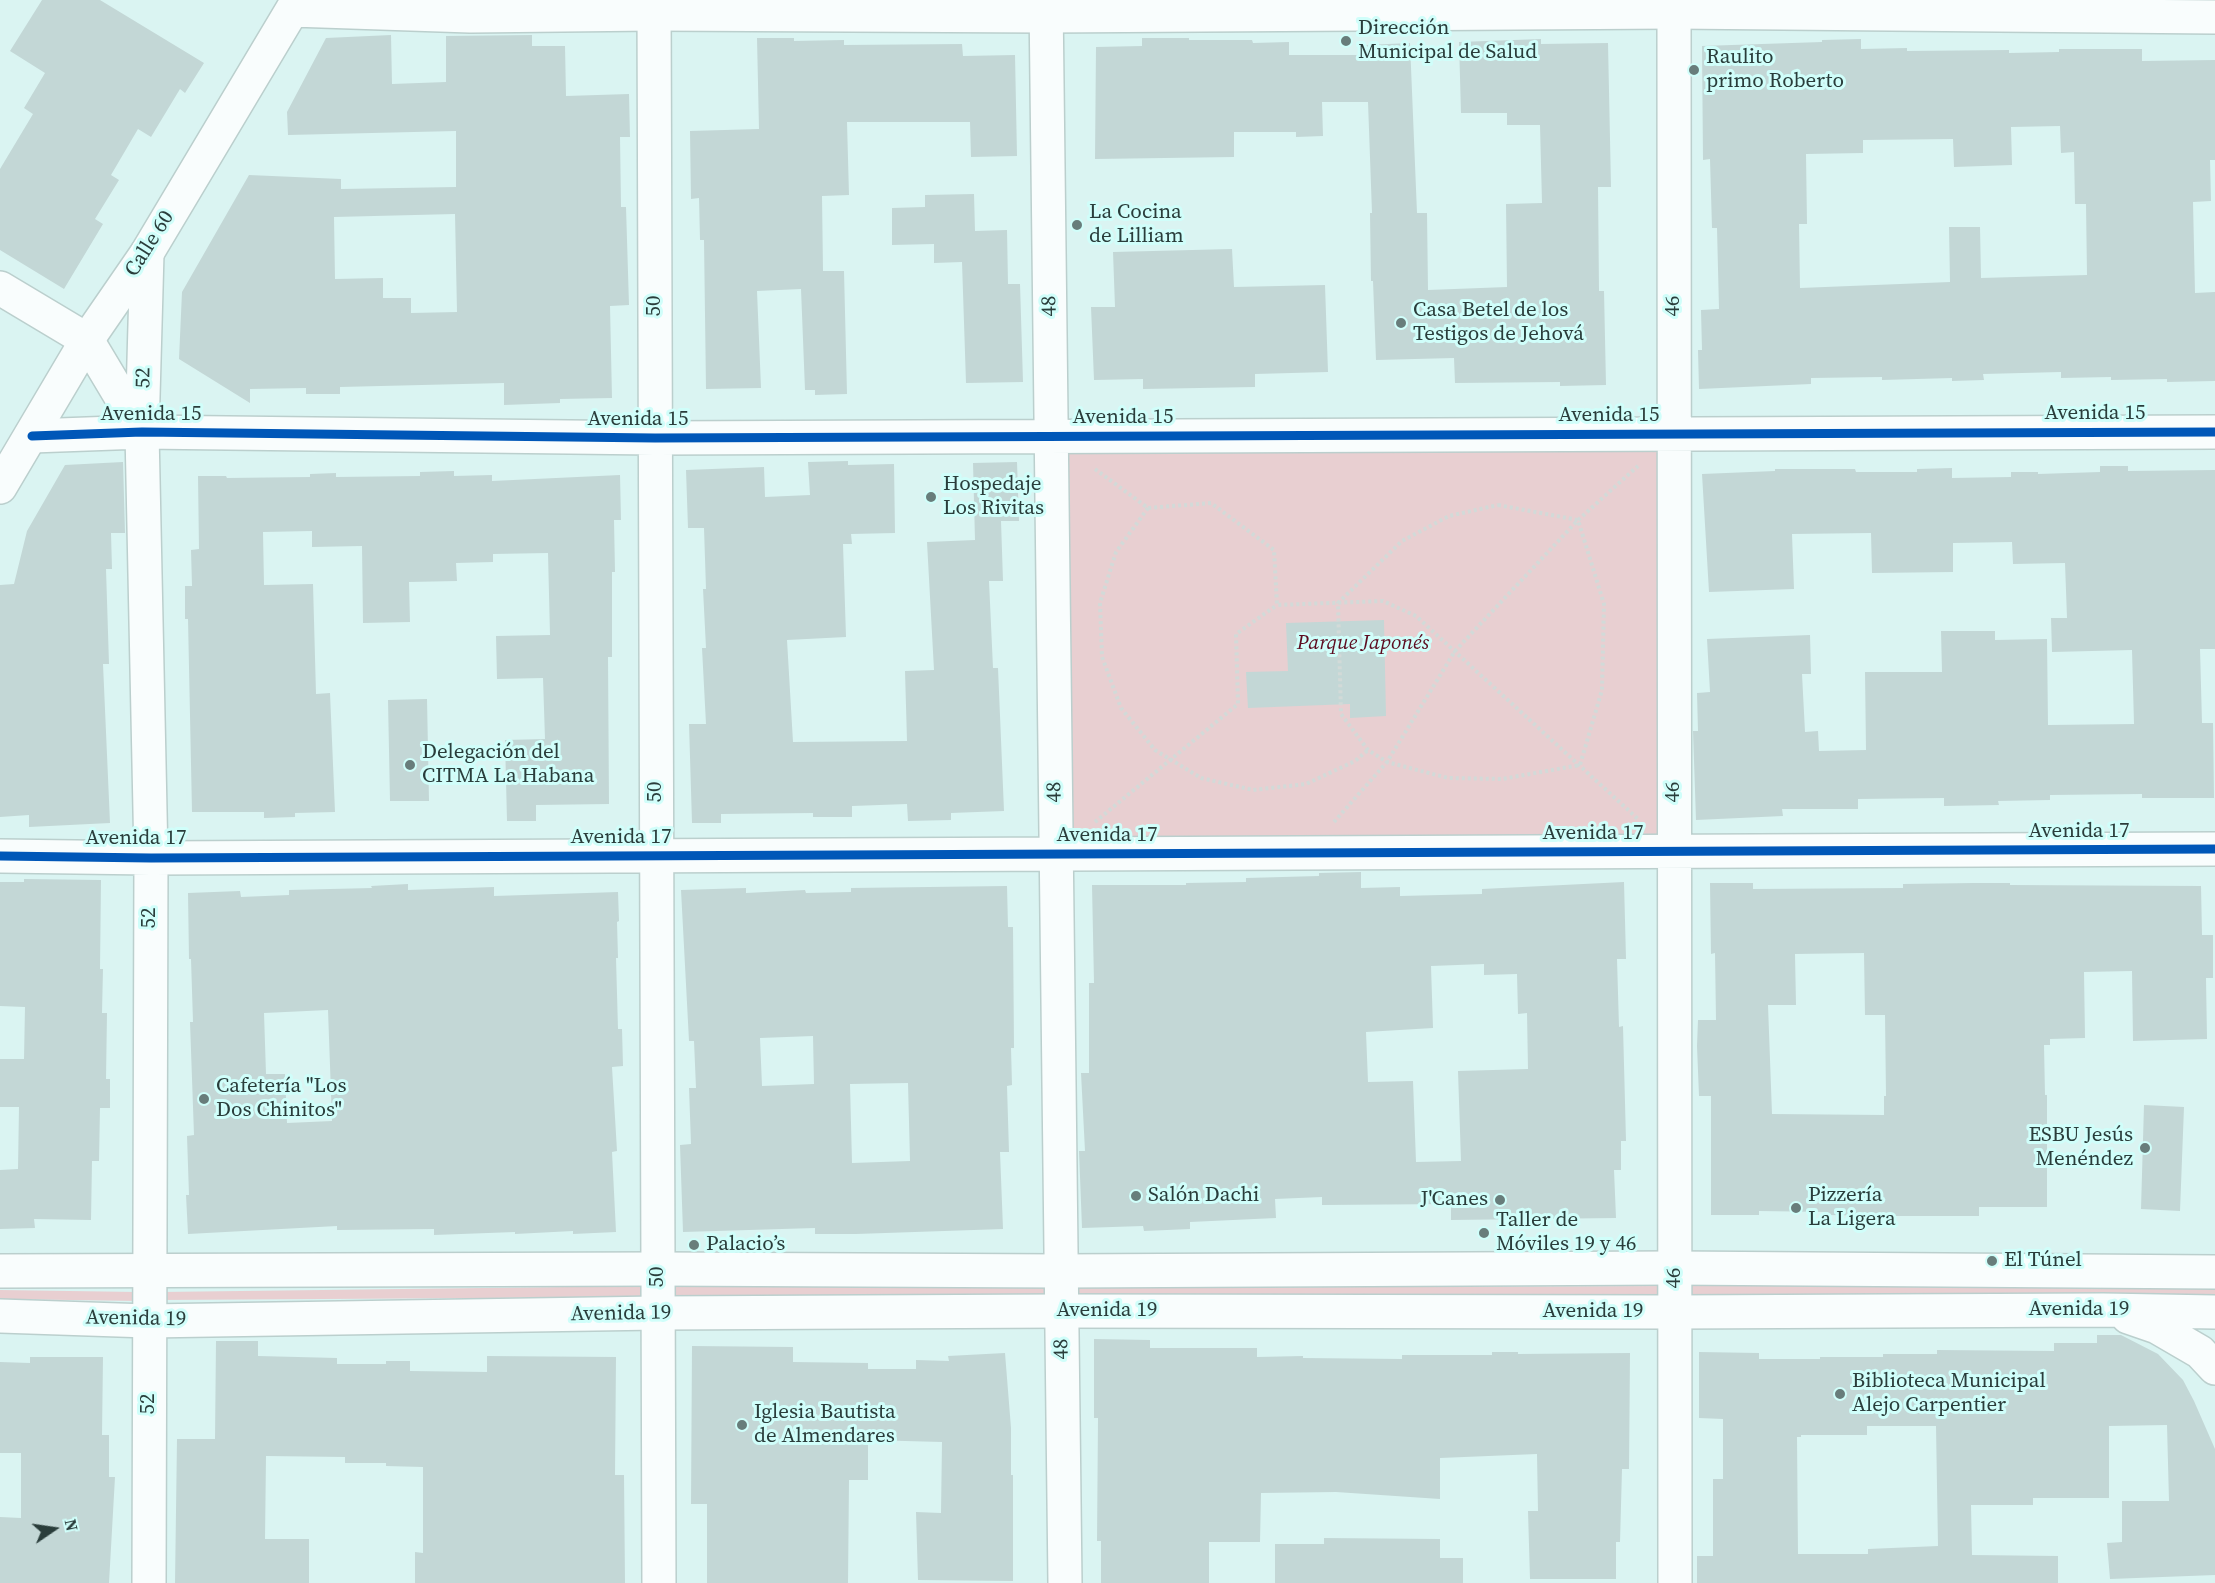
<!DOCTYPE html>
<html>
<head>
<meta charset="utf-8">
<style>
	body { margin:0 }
	#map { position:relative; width:2215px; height:1583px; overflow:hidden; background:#daf4f2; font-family:"Source Serif 4",serif }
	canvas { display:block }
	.north { position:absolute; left:24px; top:1499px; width:60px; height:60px; -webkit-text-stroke:4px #d0fefa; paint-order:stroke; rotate:77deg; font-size:16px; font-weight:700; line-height:24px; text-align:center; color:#2a3d3b }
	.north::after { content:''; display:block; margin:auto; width:21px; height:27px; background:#2a3d3b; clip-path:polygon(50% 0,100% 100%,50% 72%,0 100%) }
</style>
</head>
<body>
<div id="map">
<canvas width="2215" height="1583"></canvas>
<div class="north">N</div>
</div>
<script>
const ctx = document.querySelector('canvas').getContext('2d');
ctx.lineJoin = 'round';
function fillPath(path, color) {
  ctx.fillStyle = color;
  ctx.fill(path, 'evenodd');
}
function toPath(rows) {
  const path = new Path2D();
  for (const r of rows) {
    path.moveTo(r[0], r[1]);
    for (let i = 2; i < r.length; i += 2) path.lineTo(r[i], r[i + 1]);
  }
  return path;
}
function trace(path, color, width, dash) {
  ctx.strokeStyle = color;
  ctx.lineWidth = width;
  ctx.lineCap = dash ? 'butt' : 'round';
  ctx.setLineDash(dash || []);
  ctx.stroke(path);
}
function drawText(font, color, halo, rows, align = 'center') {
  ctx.font = font + ' "Source Serif 4",serif';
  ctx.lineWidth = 6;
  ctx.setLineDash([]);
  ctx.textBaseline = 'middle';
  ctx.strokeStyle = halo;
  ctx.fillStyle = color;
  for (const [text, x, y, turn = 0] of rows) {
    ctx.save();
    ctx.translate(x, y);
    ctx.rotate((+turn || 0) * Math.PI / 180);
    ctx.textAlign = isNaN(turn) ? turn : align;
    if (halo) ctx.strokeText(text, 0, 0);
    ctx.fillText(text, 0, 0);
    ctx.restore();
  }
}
const green = toPath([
	[1674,434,1674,852,1056,854,1052,437],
	[1686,1285,2215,1288,2215,1295,2022,1293,1686,1295],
	[646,1286,646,1297,161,1300,160,1292],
	[669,1286,1049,1288,1050,1295,669,1297],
	[1663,1286,1663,1295,1073,1294,1072,1288],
	[0,1290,138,1292,138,1301,0,1299]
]);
const building = toPath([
	[42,0,100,0,204,63,185,93,180,89,151,137,138,129,111,175,119,180,95,219,103,224,64,289,0,250,0,169,33,114,24,108,45,73,10,51],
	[391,35,392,84,446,82,446,36,532,35,532,46,565,46,566,96,629,94,630,137,620,137,621,207,626,207,629,305,610,306,612,398,560,399,560,403,504,405,504,383,340,387,340,394,306,394,306,388,250,389,250,403,179,359,182,292,249,175,341,179,341,189,456,187,456,131,288,135,287,112,326,38],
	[455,214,457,312,411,313,411,298,383,298,383,278,335,279,334,217],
	[757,38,794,38,794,41,844,40,844,45,962,44,963,56,1015,55,1017,156,971,157,970,122,847,122,849,195,822,196,823,271,844,271,847,394,815,395,815,390,805,390,801,289,757,291,761,388,706,389,704,240,700,240,699,198,691,199,690,131,759,129],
	[1142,38,1189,38,1189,40,1252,40,1253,43,1289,42,1289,55,1366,55,1366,45,1410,43,1417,213,1427,213,1428,290,1507,287,1506,204,1542,203,1540,125,1507,125,1507,113,1461,113,1459,42,1541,39,1541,44,1608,43,1611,187,1598,187,1599,291,1604,291,1606,385,1560,386,1560,382,1455,383,1454,358,1376,360,1373,281,1371,281,1370,213,1372,213,1368,102,1322,102,1323,136,1296,137,1296,132,1234,132,1234,157,1095,159,1096,47,1142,46],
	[1861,39,1861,49,1907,48,1907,51,2009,50,2009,53,2059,52,2059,49,2142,49,2142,61,2215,60,2215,160,2210,160,2211,201,2193,202,2195,293,2215,292,2215,381,2167,382,2167,379,2111,380,2111,377,2061,378,2061,372,1983,374,1984,380,1952,381,1952,378,1882,380,1882,377,1811,378,1811,384,1699,389,1698,350,1702,350,1701,310,1719,309,1717,228,1712,228,1710,159,1703,160,1702,46,1822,42,1822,40],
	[2060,126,2061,153,2074,152,2075,204,2086,204,2087,275,1981,278,1980,227,1949,227,1950,282,1800,288,1799,224,1807,224,1806,154,1863,153,1863,140,1953,139,1954,167,2012,165,2011,127],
	[974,194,975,231,1007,230,1008,284,1020,284,1023,382,966,383,962,262,934,263,934,244,892,245,892,208,925,207,925,195],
	[1232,249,1234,287,1325,285,1328,372,1255,374,1255,387,1143,389,1143,379,1094,380,1091,307,1115,307,1113,252],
	[848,461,848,465,894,464,895,533,851,534,852,544,843,544,846,637,787,640,793,742,907,741,905,671,934,670,927,542,975,540,973,463,1017,462,1019,521,1001,521,1003,581,989,581,993,668,998,668,1004,811,951,813,951,820,908,821,907,804,852,806,852,817,813,817,813,813,721,814,721,823,692,823,689,724,706,724,702,648,706,648,703,589,706,589,704,528,688,528,686,470,764,467,765,497,810,495,808,462],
	[123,462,125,533,111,533,112,569,106,569,109,664,103,664,110,823,29,827,29,815,0,817,0,585,14,584,27,531,65,465],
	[2100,466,2128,466,2128,471,2215,470,2215,649,2200,649,2202,723,2213,723,2214,798,2142,798,2142,794,2050,795,2050,800,1998,801,1999,805,1944,806,1944,798,1858,799,1858,809,1782,809,1783,816,1696,820,1693,731,1698,731,1697,693,1710,692,1707,639,1810,635,1811,674,1802,674,1805,732,1818,731,1819,751,1866,750,1865,672,1942,672,1941,631,1995,631,1995,640,2047,639,2048,725,2134,724,2132,650,2052,652,2051,618,2067,618,2065,563,2013,564,2012,542,1953,543,1953,572,1872,573,1871,533,1792,534,1794,589,1709,592,1702,474,1775,471,1775,469,1855,469,1856,472,1917,472,1917,469,1952,468,1952,478,2011,477,2011,472,2038,472,2038,474,2100,472],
	[454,471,454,476,492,475,492,481,620,475,621,520,614,520,615,572,612,572,612,657,608,657,609,804,536,805,536,821,507,821,505,740,545,739,543,678,497,679,496,636,550,635,548,553,493,554,493,562,456,563,457,581,409,582,410,622,363,623,362,546,312,547,312,531,263,532,264,585,313,584,316,694,330,693,335,812,295,813,295,817,264,818,264,812,192,812,188,619,185,619,185,586,192,586,191,550,199,549,198,476,226,476,227,478,310,477,310,474,336,473,336,477,420,476,420,472],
	[1384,620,1386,716,1350,718,1350,704,1248,708,1246,672,1288,671,1286,623],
	[427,699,429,801,390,801,388,700],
	[1361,872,1361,888,1400,887,1400,896,1482,894,1482,889,1624,882,1626,959,1617,959,1619,1027,1623,1026,1626,1141,1621,1141,1621,1170,1614,1170,1616,1218,1451,1220,1451,1204,1322,1205,1322,1197,1275,1199,1276,1218,1190,1222,1190,1229,1144,1231,1143,1226,1082,1228,1079,1151,1085,1151,1081,1073,1089,1073,1089,983,1094,983,1092,885,1186,885,1186,883,1246,882,1246,878,1319,876,1319,873],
	[1484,964,1484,975,1517,974,1518,1014,1527,1013,1528,1069,1458,1071,1461,1161,1416,1162,1413,1081,1368,1082,1366,1032,1433,1028,1431,966],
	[24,879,101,880,100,969,103,969,102,1013,107,1013,106,1079,110,1079,110,1108,100,1108,99,1161,92,1161,91,1220,34,1219,35,1228,0,1229,0,1170,18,1169,19,1107,0,1107,0,1059,24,1059,25,1007,0,1006,0,882,24,882],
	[1710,883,1753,883,1753,889,1903,888,1903,884,1974,883,2010,883,2010,885,2201,886,2202,935,2213,935,2213,978,2206,978,2207,1039,2133,1041,2132,971,2084,972,2085,1038,2050,1039,2050,1045,2044,1045,2045,1095,2047,1095,2047,1207,1979,1207,1979,1216,1884,1216,1828,1215,1828,1212,1759,1211,1759,1215,1711,1215,1711,1096,1699,1096,1697,1046,1698,1020,1716,1020,1715,953,1711,954],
	[1864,953,1865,1015,1885,1015,1886,1096,1884,1096,1884,1115,1772,1114,1768,1005,1796,1005,1795,954],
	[408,884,408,890,494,887,494,896,618,892,619,921,617,922,618,958,616,958,618,1029,622,1029,623,1066,612,1067,617,1151,612,1152,616,1232,573,1234,573,1231,515,1234,515,1232,434,1235,434,1229,337,1230,337,1226,188,1234,186,1195,189,1195,187,1136,194,1135,190,1022,193,1022,191,959,189,959,188,893,240,891,241,897,289,895,289,890,372,888,371,886],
	[328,1010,332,1121,287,1123,285,1074,266,1074,264,1013],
	[1007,886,1008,927,1013,927,1014,1048,1011,1048,1012,1085,1007,1086,1009,1152,1000,1152,1003,1229,856,1234,815,1234,815,1228,683,1232,680,1145,691,1144,689,1088,696,1088,694,1041,689,1041,681,890,746,888,746,893,805,890,806,893,851,892,851,888],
	[813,1036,814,1084,762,1086,760,1038],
	[908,1083,910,1161,852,1163,850,1084],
	[2144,1105,2184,1107,2180,1211,2141,1209],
	[2097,1335,2121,1335,2158,1354,2183,1380,2194,1401,2215,1449,2215,1575,2110,1579,2107,1543,2122,1542,2122,1501,2169,1501,2167,1425,2109,1426,2109,1498,2033,1498,2033,1505,1971,1505,1972,1555,2058,1556,2058,1583,1697,1583,1697,1556,1713,1556,1713,1479,1723,1479,1723,1419,1699,1418,1699,1352,1759,1353,1759,1359,1820,1359,1820,1357,1883,1357,1883,1354,1937,1354,1937,1350,2054,1351,2054,1343,2097,1343],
	[1867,1426,1936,1426,1938,1546,1868,1549,1868,1554,1798,1554,1797,1437,1801,1437,1801,1435,1867,1435],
	[1094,1339,1150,1340,1150,1348,1257,1348,1257,1357,1303,1356,1303,1358,1402,1359,1402,1355,1492,1355,1492,1352,1518,1352,1518,1354,1630,1353,1629,1469,1622,1469,1620,1542,1616,1542,1616,1579,1530,1579,1528,1511,1538,1511,1537,1454,1440,1458,1440,1499,1336,1492,1261,1493,1260,1542,1209,1542,1209,1583,1101,1583,1101,1541,1097,1541,1098,1418,1094,1418],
	[216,1341,258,1341,258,1356,337,1358,337,1364,386,1364,386,1361,410,1361,410,1371,487,1372,487,1356,616,1357,615,1475,624,1475,625,1583,415,1583,415,1552,423,1553,423,1467,386,1466,386,1463,345,1463,345,1457,266,1456,265,1539,309,1539,309,1583,175,1583,177,1439,215,1439],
	[692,1346,793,1347,793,1362,868,1363,868,1369,916,1369,916,1360,949,1361,948,1356,1005,1353,1011,1428,1011,1475,1013,1475,1013,1581,918,1580,916,1512,941,1513,942,1442,868,1440,868,1480,849,1480,848,1583,707,1583,707,1504,691,1504],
	[30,1357,103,1357,102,1435,109,1435,109,1477,115,1477,109,1583,0,1583,0,1517,21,1518,21,1453,0,1453,0,1362,30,1363],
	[1324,1538,1440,1539,1440,1558,1463,1558,1463,1583,1275,1583,1275,1544,1324,1544]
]);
const path = toPath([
	[1095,469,1148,508,1211,503,1274,550,1277,605,1383,601,1416,616,1638,819],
	[1498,505,1578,520,1604,604,1602,690,1580,765,1502,779,1448,778,1387,762,1368,750,1341,714,1338,603,1402,541,1449,516,1498,505],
	[1148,508,1116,552,1100,603,1102,657,1121,708,1155,750,1201,778,1253,790,1306,784,1355,761,1368,750],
	[1095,822,1238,704,1236,634,1277,605],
	[1334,822,1387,762,1455,651,1578,520,1638,466]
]);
const street = toPath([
	[654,0,659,1583],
	[1046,0,1065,1583],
	[1674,0,1675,1583],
	[147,253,142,432,151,858,149,1583],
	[0,288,87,340,142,432],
	[32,436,142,432,655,438,2215,432],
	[0,856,151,858,2215,849]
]);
const secondary = toPath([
	[442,0,471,16,654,14,1046,16,1674,12,2215,17],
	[292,10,470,16],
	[0,487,87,340,147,253,298,0],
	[0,1271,658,1269,1061,1271,1674,1268,2215,1272],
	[0,1316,148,1321,658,1313,1061,1311,1675,1312,2103,1310,2215,1312],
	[2128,1317,2157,1327,2200,1352,2215,1368]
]);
const cycleway = toPath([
	[32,436,142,432,655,438,2215,432],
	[0,856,151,858,2215,849]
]);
const markers = [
	[1346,41,6,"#687d7b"],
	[1694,70,6,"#687d7b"],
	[1077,225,6,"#687d7b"],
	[1401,323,6,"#687d7b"],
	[931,497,6,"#687d7b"],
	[410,765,6,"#687d7b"],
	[204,1099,6,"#687d7b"],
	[2145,1148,6,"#687d7b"],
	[1136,1196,6,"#687d7b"],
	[1500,1200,6,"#687d7b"],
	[1796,1208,6,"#687d7b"],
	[1484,1233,6,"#687d7b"],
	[694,1245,6,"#687d7b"],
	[1992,1261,6,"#687d7b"],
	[1840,1394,6,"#687d7b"],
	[742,1425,6,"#687d7b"]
];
const poiNames = [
	["Dirección",1358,29],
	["Municipal de Salud",1358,53],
	["Raulito",1706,58],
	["primo Roberto",1706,82],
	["La Cocina",1089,213],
	["de Lilliam",1089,237],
	["Casa Betel de los",1413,311],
	["Testigos de Jehová",1413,335],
	["Hospedaje",943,485],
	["Los Rivitas",943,509],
	["Delegación del",422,753],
	["CITMA La Habana",422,777],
	["Cafetería \"Los",216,1087],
	["Dos Chinitos\"",216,1111],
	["ESBU Jesús",2133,1136,"right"],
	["Menéndez",2133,1160,"right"],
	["Salón Dachi",1148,1196],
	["Pizzería",1808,1196],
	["La Ligera",1808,1220],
	["J'Canes",1488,1200,"right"],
	["Taller de",1496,1221],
	["Móviles 19 y 46",1496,1245],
	["Palacio’s",706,1245],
	["El Túnel",2004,1261],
	["Biblioteca Municipal",1852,1382],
	["Alejo Carpentier",1852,1406],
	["Iglesia Bautista",754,1413],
	["de Almendares",754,1437]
];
const streetNames = [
	["Calle 60",150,244,-58],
	["50",655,306,-90],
	["48",1050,306,-91],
	["46",1674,306,-90],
	["52",144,378,-89],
	["Avenida 15",2095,414],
	["Avenida 15",151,415],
	["Avenida 15",1609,416],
	["Avenida 15",1123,418],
	["Avenida 15",638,420],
	["50",656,792,-90],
	["48",1055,792,-91],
	["46",1674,792,-90],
	["Avenida 17",2079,832],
	["Avenida 17",1593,834],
	["Avenida 17",1107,836],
	["Avenida 17",621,838],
	["Avenida 17",136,839],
	["52",150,918,-90],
	["50",658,1277,-90],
	["46",1675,1278,-90],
	["Avenida 19",2079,1310],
	["Avenida 19",1107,1311],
	["Avenida 19",1593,1312],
	["Avenida 19",621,1314,-1],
	["Avenida 19",136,1319,1],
	["48",1062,1349,-91],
	["52",149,1404,-90]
];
const parkNames = [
	["Parque Japonés",1363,644]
];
fillPath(green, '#e8cfd1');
fillPath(building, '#c3d7d6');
trace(street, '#bbcfcd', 36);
trace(secondary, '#bbcfcd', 36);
trace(path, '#d2dad8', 4, [3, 3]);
trace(street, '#f9fdfd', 33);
trace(secondary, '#f9fdfd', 33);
trace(cycleway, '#0057b8', 9);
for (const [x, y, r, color] of markers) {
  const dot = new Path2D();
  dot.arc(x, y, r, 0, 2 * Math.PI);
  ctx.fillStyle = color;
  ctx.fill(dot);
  trace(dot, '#d0fefa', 2);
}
drawText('21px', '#2a3d3b', '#d0fefa', poiNames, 'left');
drawText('21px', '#2a3d3b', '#d0fefa', streetNames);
drawText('italic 21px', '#5d0c20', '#d0fefa', parkNames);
</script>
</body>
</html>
